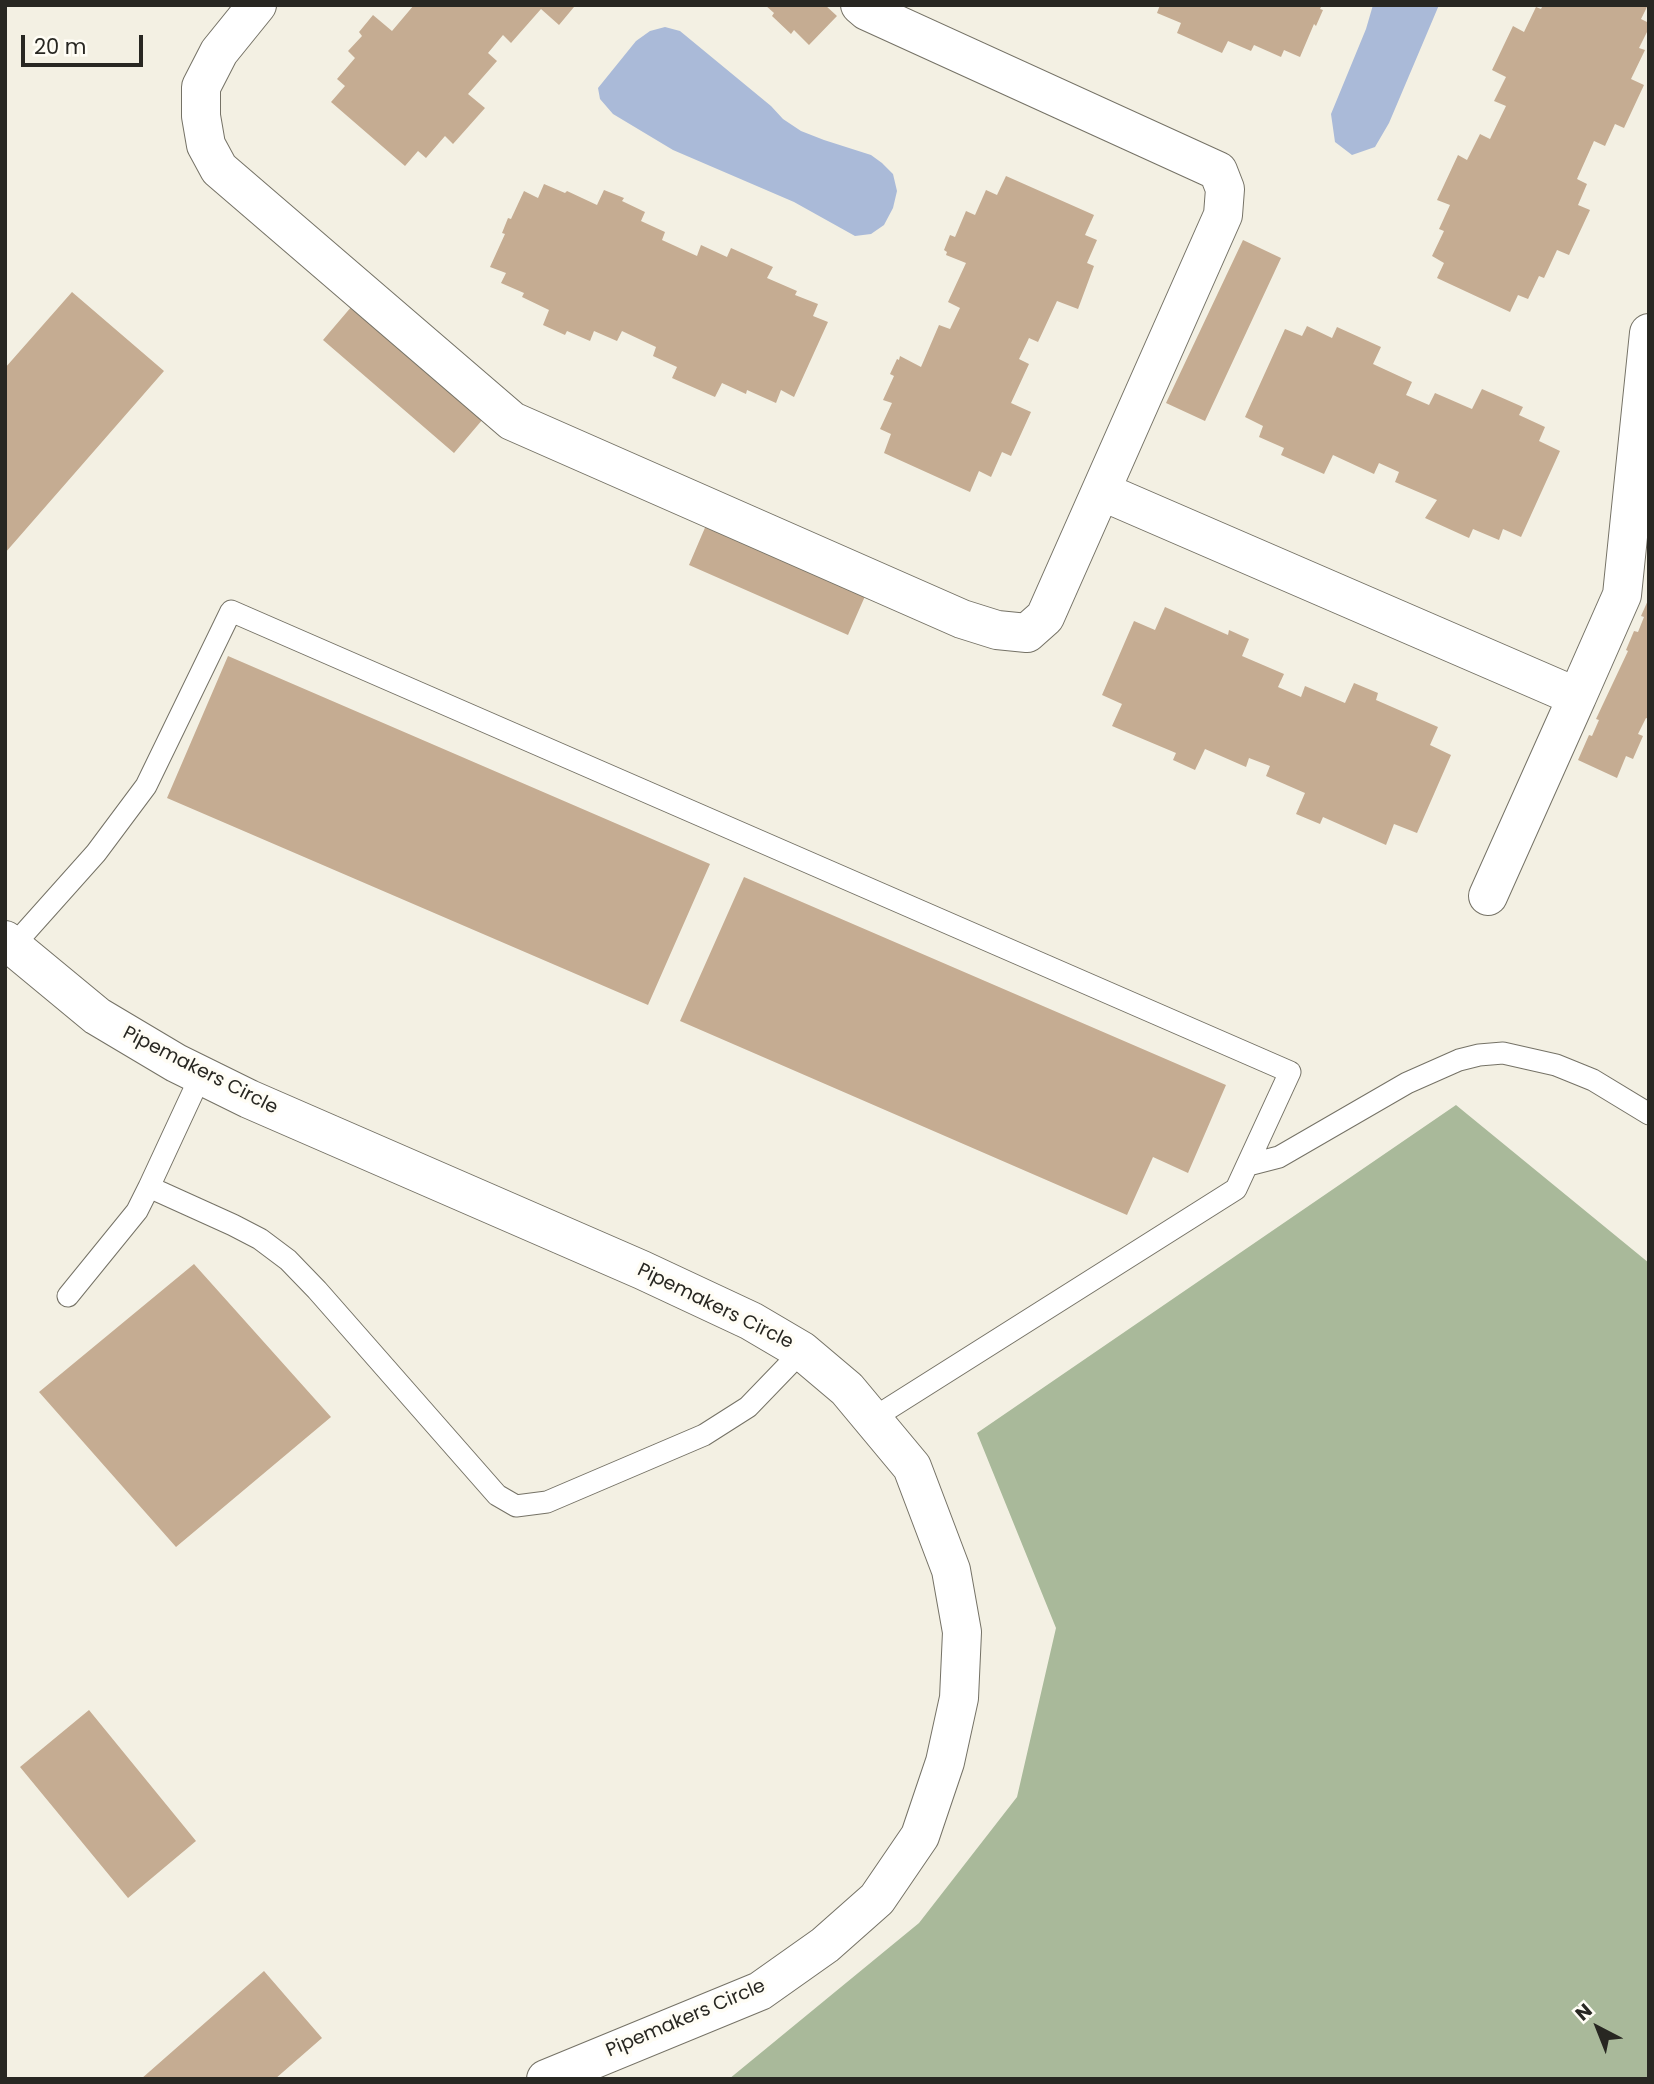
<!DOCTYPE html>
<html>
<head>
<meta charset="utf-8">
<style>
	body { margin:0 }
	#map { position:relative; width:1654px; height:2084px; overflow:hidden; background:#f3f0e3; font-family:Poppins,sans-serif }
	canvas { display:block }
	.frame { position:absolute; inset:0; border:7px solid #282722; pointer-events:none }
	.north { position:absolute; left:1563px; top:1993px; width:70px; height:70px; -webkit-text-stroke:5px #fffdf5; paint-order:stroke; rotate:318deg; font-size:19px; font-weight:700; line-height:28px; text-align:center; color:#282722 }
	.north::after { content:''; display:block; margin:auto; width:24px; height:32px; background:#282722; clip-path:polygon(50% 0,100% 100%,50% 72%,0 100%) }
	.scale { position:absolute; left:21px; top:35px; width:122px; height:32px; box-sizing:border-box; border:4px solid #282722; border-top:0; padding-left:9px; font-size:21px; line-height:24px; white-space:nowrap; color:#282722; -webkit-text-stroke:5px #fffdf5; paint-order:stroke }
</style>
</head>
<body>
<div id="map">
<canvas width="1654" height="2084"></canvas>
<div class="frame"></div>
<div class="north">N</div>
<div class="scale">20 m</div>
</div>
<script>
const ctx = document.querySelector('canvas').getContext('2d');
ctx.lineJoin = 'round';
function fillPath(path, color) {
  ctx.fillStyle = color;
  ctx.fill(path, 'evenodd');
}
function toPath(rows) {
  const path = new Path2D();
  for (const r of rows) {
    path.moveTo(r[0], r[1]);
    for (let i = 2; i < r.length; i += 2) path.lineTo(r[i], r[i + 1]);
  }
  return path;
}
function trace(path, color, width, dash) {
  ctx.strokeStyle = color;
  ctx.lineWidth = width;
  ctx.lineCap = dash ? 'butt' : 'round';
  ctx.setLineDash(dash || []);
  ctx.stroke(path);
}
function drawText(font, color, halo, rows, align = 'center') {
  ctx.font = font + ' Poppins,sans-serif';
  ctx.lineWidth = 7;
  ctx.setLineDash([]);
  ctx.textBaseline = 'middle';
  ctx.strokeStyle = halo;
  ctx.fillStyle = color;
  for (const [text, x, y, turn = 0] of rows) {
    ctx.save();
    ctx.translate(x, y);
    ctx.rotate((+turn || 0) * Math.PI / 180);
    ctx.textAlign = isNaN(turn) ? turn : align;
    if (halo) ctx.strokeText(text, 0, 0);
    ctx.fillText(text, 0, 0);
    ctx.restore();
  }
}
const forest = toPath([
	[1456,1105,1649,1263,1649,2079,729,2079,919,1923,1017,1797,1056,1628,977,1433]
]);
const water = toPath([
	[1373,5,1439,5,1389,123,1375,147,1352,155,1335,142,1331,114,1366,29],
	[665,27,680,31,771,106,783,119,801,131,824,140,871,155,882,163,893,174,897,191,893,208,884,225,871,234,855,236,794,202,673,150,613,114,600,99,598,88,636,41,650,31]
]);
const building = toPath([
	[414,5,572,5,574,7,559,25,541,9,511,43,503,35,488,53,497,61,468,94,485,108,453,144,445,136,426,158,418,151,405,166,331,102,345,86,337,79,355,58,348,51,362,36,359,32,373,15,392,31],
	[765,5,825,5,837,16,809,45,794,30,791,34,772,16,774,13],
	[1160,5,1322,5,1320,9,1323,10,1316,26,1314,24,1300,57,1284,50,1281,57,1254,45,1251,51,1228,41,1222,53,1177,33,1181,23,1157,13],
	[1543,5,1648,5,1641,19,1649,23,1649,28,1639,48,1645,50,1631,79,1644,85,1624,128,1615,124,1605,146,1594,141,1577,179,1587,184,1578,205,1590,210,1569,255,1557,250,1544,278,1539,276,1528,299,1518,295,1510,312,1437,278,1444,263,1432,256,1444,231,1439,229,1450,205,1437,200,1458,155,1467,160,1480,134,1490,139,1506,106,1494,101,1506,77,1492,70,1513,26,1524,32,1536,7,1541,9],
	[1006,176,1094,215,1085,235,1097,240,1087,263,1094,266,1078,309,1057,301,1038,342,1029,338,1019,359,1029,364,1011,403,1031,412,1011,456,1002,452,991,477,979,471,970,492,884,453,891,434,880,429,892,403,883,400,894,376,890,374,897,359,899,360,900,356,921,367,939,325,950,329,960,308,948,302,966,263,946,255,947,252,944,250,950,235,955,237,966,211,975,215,986,190,997,195],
	[544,184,565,193,567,191,597,205,604,190,624,198,622,201,645,212,641,221,665,232,662,240,697,256,701,245,727,257,731,248,773,267,767,278,797,291,795,295,818,304,813,316,828,322,794,397,781,390,776,403,747,390,746,394,722,383,715,397,672,378,677,367,653,356,656,347,622,331,617,341,594,331,590,341,567,331,565,335,543,325,549,310,522,297,524,293,501,283,506,273,490,267,505,234,502,233,508,218,511,219,524,191,538,198],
	[1243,240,1281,258,1205,421,1166,403],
	[72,292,164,371,5,553,5,368],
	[352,306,483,419,454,453,323,340],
	[1307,326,1332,338,1337,327,1381,347,1373,364,1412,382,1406,395,1429,405,1435,393,1472,409,1482,389,1523,407,1519,415,1545,427,1539,441,1560,451,1521,537,1503,529,1499,540,1473,529,1469,538,1425,518,1437,500,1395,482,1399,472,1379,463,1374,474,1333,455,1324,474,1281,455,1284,448,1259,437,1263,426,1245,417,1285,329,1302,336],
	[707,523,866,594,848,635,689,565],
	[1649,598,1649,719,1646,718,1638,734,1643,736,1633,759,1626,756,1617,778,1578,760,1589,735,1592,736,1599,720,1596,719,1628,651,1626,650,1634,631,1638,632,1644,617,1641,616],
	[1165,607,1228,635,1229,630,1249,639,1242,656,1284,674,1278,687,1301,697,1305,686,1345,703,1354,683,1378,693,1376,700,1438,727,1430,745,1451,755,1417,833,1394,824,1386,845,1323,817,1320,824,1296,814,1305,793,1266,776,1270,766,1249,758,1246,767,1205,749,1195,770,1173,760,1176,753,1112,726,1122,704,1102,695,1134,621,1155,630],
	[228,656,710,864,648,1005,167,798],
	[744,877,1226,1085,1188,1173,1153,1157,1127,1215,680,1021],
	[194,1264,331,1417,176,1547,39,1392],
	[89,1710,196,1841,128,1898,20,1767],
	[264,1971,322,2038,275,2079,141,2079]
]);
const service = toPath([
	[13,946,96,853,146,786,231,611,1290,1072,1236,1189,872,1419],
	[201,1075,149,1187,233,1225,260,1239,288,1260,317,1290,497,1495,516,1506,547,1502,704,1435,748,1407,802,1351],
	[1248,1165,1279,1157,1407,1083,1459,1060,1479,1055,1503,1053,1556,1065,1593,1080,1649,1114],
	[68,1296,137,1211,149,1187]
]);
const minor = toPath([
	[257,5,219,52,201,87,201,116,206,145,219,169,512,421,962,619,997,630,1027,633,1045,617,1223,215,1225,189,1218,171,867,11,860,5],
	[1101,491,1577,697,1488,896],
	[1577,697,1622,595,1649,333],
	[5,940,97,1016,176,1063,249,1099,642,1270,751,1321,802,1351,847,1389,912,1467,951,1570,962,1632,959,1698,945,1762,920,1836,877,1899,825,1945,760,1991,546,2079]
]);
const streetNames = [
	["Pipemakers Circle",200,1071,27],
	["Pipemakers Circle",715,1307,26],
	["Pipemakers Circle",686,2019,-23]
];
fillPath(forest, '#a9b99a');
fillPath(water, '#aabad8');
fillPath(building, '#c5ac92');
trace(service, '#757266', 23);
trace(minor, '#757266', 40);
trace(service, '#fff', 21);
trace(minor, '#fff', 38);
drawText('19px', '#282722', '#fffdf5', streetNames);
</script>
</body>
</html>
